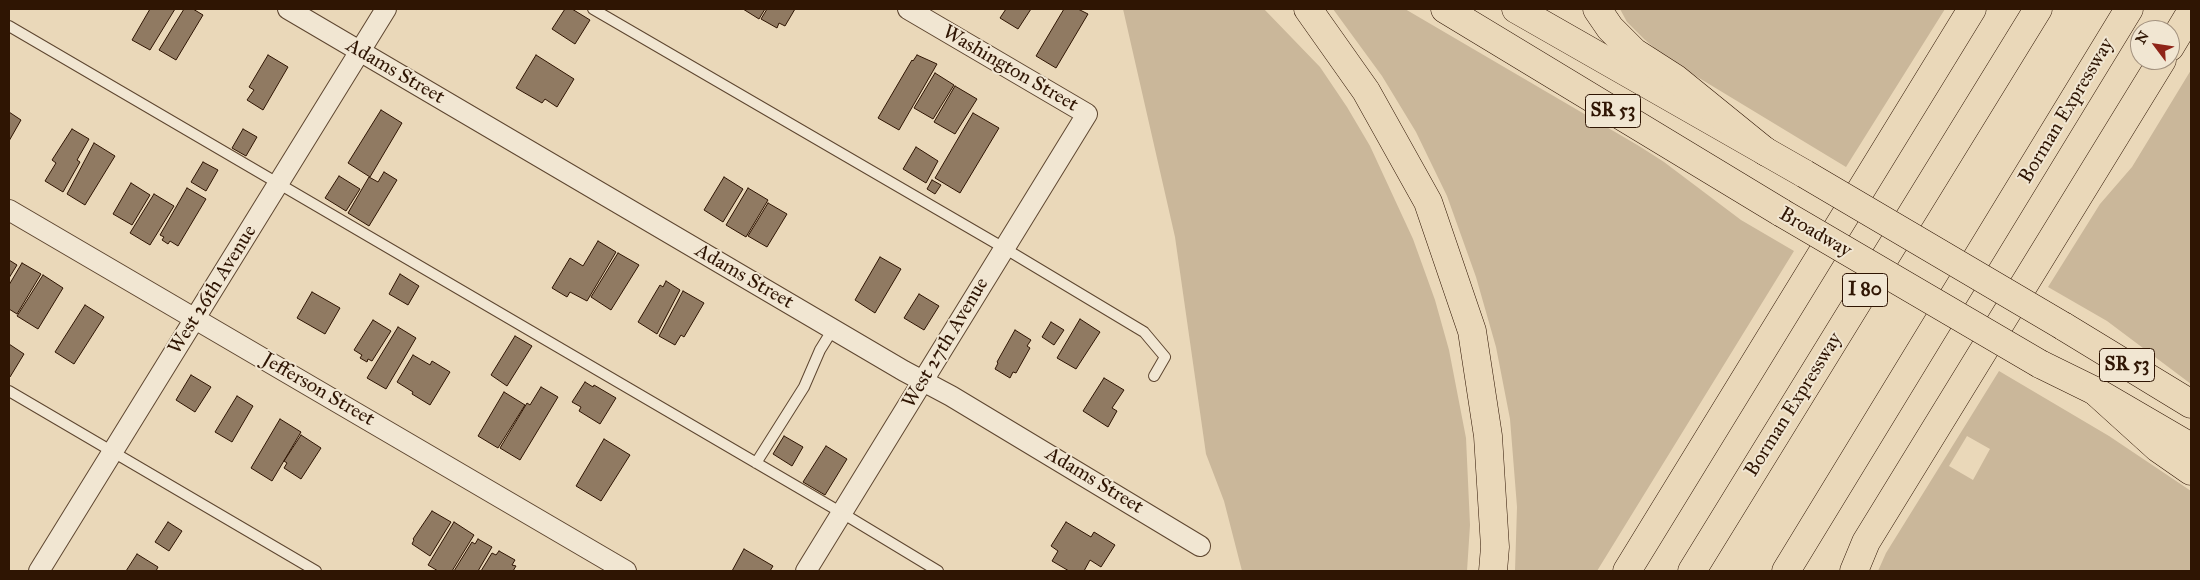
<!DOCTYPE html>
<html>
<head>
<meta charset="utf-8">
<style>
	body { margin:0 }
	#map { position:relative; width:2200px; height:580px; overflow:hidden; background:#ead8b9; font-family:"IM FELL Great Primer",serif }
	canvas { display:block }
	.frame { position:absolute; inset:0; border:10px solid #2f1503; pointer-events:none }
	.north { position:absolute; left:2130px; top:20px; width:50px; height:50px; box-sizing:border-box; background:#f1e6d2; border:1px solid #a3927f; border-radius:50%; rotate:301deg; font-size:14px; font-weight:700; line-height:20px; text-align:center; color:#2f1503 }
	.north::after { content:''; display:block; margin:auto; width:18px; height:22px; background:#8f2418; clip-path:polygon(50% 0,100% 100%,50% 72%,0 100%) }
</style>
</head>
<body>
<div id="map">
<canvas width="2200" height="580"></canvas>
<div class="frame"></div>
<div class="north">N</div>
</div>
<script>
const ctx = document.querySelector('canvas').getContext('2d');
ctx.lineJoin = 'round';
function fillPath(path, color) {
  ctx.fillStyle = color;
  ctx.fill(path, 'evenodd');
}
function toPath(rows) {
  const path = new Path2D();
  for (const r of rows) {
    path.moveTo(r[0], r[1]);
    for (let i = 2; i < r.length; i += 2) path.lineTo(r[i], r[i + 1]);
  }
  return path;
}
function trace(path, color, width, dash) {
  ctx.strokeStyle = color;
  ctx.lineWidth = width;
  ctx.lineCap = dash ? 'butt' : 'round';
  ctx.setLineDash(dash || []);
  ctx.stroke(path);
}
function drawText(font, color, halo, rows, align = 'center') {
  ctx.font = font + ' "IM FELL Great Primer",serif';
  ctx.lineWidth = 4;
  ctx.setLineDash([]);
  ctx.textBaseline = 'middle';
  ctx.strokeStyle = halo;
  ctx.fillStyle = color;
  for (const [text, x, y, turn = 0] of rows) {
    ctx.save();
    ctx.translate(x, y);
    ctx.rotate((+turn || 0) * Math.PI / 180);
    ctx.textAlign = isNaN(turn) ? turn : align;
    if (halo) ctx.strokeText(text, 0, 0);
    ctx.fillText(text, 0, 0);
    ctx.restore();
  }
}
const green = toPath([
	[1123,9,1264,9,1320,67,1347,107,1370,146,1413,239,1435,300,1449,350,1466,438,1470,525,1467,571,1242,571,1224,501,1206,454,1175,237],
	[1333,9,1405,9,1639,146,1664,162,1741,220,1794,251,1597,571,1515,571,1517,507,1510,419,1496,347,1476,277,1447,196,1416,132,1382,76],
	[1620,9,1945,9,1846,167,1666,58,1644,39,1627,22],
	[2191,70,2191,384,2107,321,2048,287,2100,204,2132,167],
	[1999,371,2109,436,2191,491,2191,571,1878,571,1886,553],
	[1967,436,1990,449,1973,480,1949,466]
]);
const building = toPath([
	[150,9,175,9,150,50,132,40,150,9],
	[184,9,193,9,203,15,176,60,159,50,184,9],
	[565,9,572,9,590,20,575,44,552,29,565,9],
	[743,9,765,9,759,19,743,9],
	[767,9,795,9,785,26,779,23,777,28,761,19,767,9],
	[1006,9,1031,9,1018,29,1000,18,1006,9],
	[1064,9,1078,9,1088,14,1056,68,1036,56,1064,9],
	[268,55,288,67,263,110,247,100,254,90,249,87,268,55],
	[536,55,574,79,557,107,545,99,542,103,516,88,536,55],
	[917,55,937,64,899,130,878,118,912,60,913,61,917,55],
	[935,73,954,85,933,119,914,108,935,73],
	[955,86,977,99,955,134,934,122,955,86],
	[381,110,402,123,370,177,348,163,381,110],
	[9,112,21,120,9,141,9,112],
	[973,113,999,128,960,193,935,178,973,113],
	[72,129,89,139,77,160,80,162,63,192,45,181,56,163,52,160,72,129],
	[243,129,257,137,246,156,232,148,243,129],
	[94,143,115,156,85,205,67,194,94,143],
	[916,147,938,161,926,183,903,169,916,147],
	[203,162,218,170,206,191,191,182,203,162],
	[384,172,397,180,369,226,348,213,369,177,378,182,384,172],
	[339,176,360,189,346,211,325,198,339,176],
	[724,177,743,189,723,222,704,210,724,177],
	[932,180,941,185,935,194,927,189,932,180],
	[131,183,150,195,132,225,113,214,131,183],
	[187,188,206,199,178,246,170,241,168,244,162,240,164,237,160,235,187,188],
	[748,188,768,200,746,237,726,225,748,188],
	[154,194,174,206,150,245,130,233,154,194],
	[768,203,787,214,767,247,748,236,768,203],
	[598,241,616,252,587,301,570,292,567,297,552,288,570,258,583,266,598,241],
	[618,253,639,265,611,310,591,297,618,253],
	[880,257,901,269,875,313,855,300,880,257],
	[9,260,17,265,9,278,9,260],
	[22,263,41,274,17,314,9,309,9,285,22,263],
	[400,274,419,286,408,305,389,294,400,274],
	[43,275,63,288,38,329,17,316,43,275],
	[666,281,680,290,657,334,638,322,660,285,663,287,666,281],
	[683,291,704,303,684,337,681,335,675,345,659,336,683,291],
	[312,292,340,308,325,334,297,318,312,292],
	[919,294,939,306,924,330,904,318,919,294],
	[85,305,104,317,74,364,55,352,85,305],
	[1080,319,1100,332,1076,369,1057,358,1080,319],
	[373,320,391,331,372,361,368,359,367,362,360,358,362,355,354,350,373,320],
	[1051,322,1064,330,1054,345,1042,337,1051,322],
	[398,327,416,338,386,389,367,378,398,327],
	[1015,330,1031,340,1027,346,1030,348,1016,373,1013,372,1010,378,995,369,998,363,997,362,1015,330],
	[515,336,532,346,507,386,491,375,515,336],
	[9,344,24,354,10,377,9,377,9,344],
	[413,355,430,365,432,361,450,372,430,405,412,394,413,392,397,382,413,355],
	[191,375,211,387,195,412,176,400,191,375],
	[1104,378,1124,390,1112,408,1117,411,1108,427,1083,411,1104,378],
	[585,382,593,387,594,385,616,398,600,424,579,411,581,407,572,402,585,382],
	[541,387,558,397,520,460,500,448,527,403,530,405,541,387],
	[504,392,525,405,498,448,478,436,504,392],
	[237,396,253,406,232,442,215,432,237,396],
	[280,419,301,432,272,481,251,468,280,419],
	[301,435,321,448,301,479,284,468,287,463,284,461,301,435],
	[784,436,803,447,792,466,773,454,784,436],
	[604,439,630,455,601,501,576,486,604,439],
	[826,446,847,459,825,495,803,482,826,446],
	[432,511,451,522,430,556,412,544,414,540,413,539,432,511],
	[168,522,182,531,169,551,155,542,168,522],
	[454,522,474,535,452,571,438,571,428,565,454,522],
	[1066,522,1091,537,1094,532,1115,545,1101,567,1090,560,1084,571,1069,571,1052,561,1058,551,1051,546,1066,522],
	[478,539,492,547,478,571,454,571,472,542,475,544,478,539],
	[744,549,773,566,770,571,732,571,744,549],
	[499,551,515,560,512,565,516,566,513,571,481,571,492,553,496,555,499,551],
	[137,554,158,567,156,571,126,571,137,554]
]);
const service = toPath([
	[593,9,1004,248,1144,332,1165,357,1154,376],
	[9,26,842,513,938,571],
	[9,391,316,571],
	[756,463,804,387,820,350,833,329]
]);
const minor = toPath([
	[288,9,904,371,951,396,1200,546],
	[9,210,626,571],
	[39,571,386,9],
	[806,571,1087,114,908,9]
]);
const primary = toPath([
	[1445,9,1782,213],
	[1516,9,1805,174],
	[2063,326,2191,404],
	[2040,364,2095,391,2191,447]
]);
const motorway = toPath([
	[1308,9,1366,91,1428,202,1472,331,1488,436,1495,547,1493,571],
	[1597,9,1610,28,1634,52,1676,79,1766,152],
	[2170,47,2191,12],
	[2095,391,2158,448,2191,471],
	[1627,571,1972,9],
	[1692,571,2038,9],
	[1786,571,2129,9],
	[1854,571,1866,542,2162,60]
]);
const primaryBridge = toPath([
	[1805,174,2063,326],
	[1782,213,2040,364]
]);
const shields = [
	[1613,111,55],
	[1865,290,45],
	[2127,365,55]
];
const shieldNames = [
	["SR 53",1613,111],
	["I 80",1865,290],
	["SR 53",2127,365]
];
const streetNames = [
	["Washington Street",1010,69,30],
	["Adams Street",395,72,30],
	["Borman Expressway",2067,111,-59],
	["Broadway",1815,233,30],
	["Adams Street",744,277,30],
	["West 26th Avenue",213,290,-58],
	["West 27th Avenue",946,343,-59],
	["Jefferson Street",318,390,30],
	["Borman Expressway",1794,405,-58],
	["Adams Street",1094,481,31]
];
fillPath(green, '#cab79a');
fillPath(building, '#907a62');
trace(building, '#2f1503', 1);
trace(service, '#5e4630', 12);
trace(minor, '#5e4630', 22);
trace(primary, '#2f1503', 29);
trace(motorway, '#2f1503', 29);
trace(service, '#f1e6d2', 10);
trace(minor, '#f1e6d2', 20);
trace(primary, '#ead8b9', 28);
trace(motorway, '#ead8b9', 28);
trace(primaryBridge, '#2f1503', 29, []);
trace(primaryBridge, '#ead8b9', 28);
for (const [x, y, w] of shields) {
  const box = new Path2D();
  box.roundRect(x - w / 2, y - 16.5, w, 33, 4);
  ctx.fillStyle = '#f1e6d2';
  ctx.fill(box);
  trace(box, '#2f1503', 1);
}
drawText('bold 19px', '#2f1503', null, shieldNames);
drawText('20px', '#2f1503', '#f1e6d2', streetNames);
</script>
</body>
</html>
